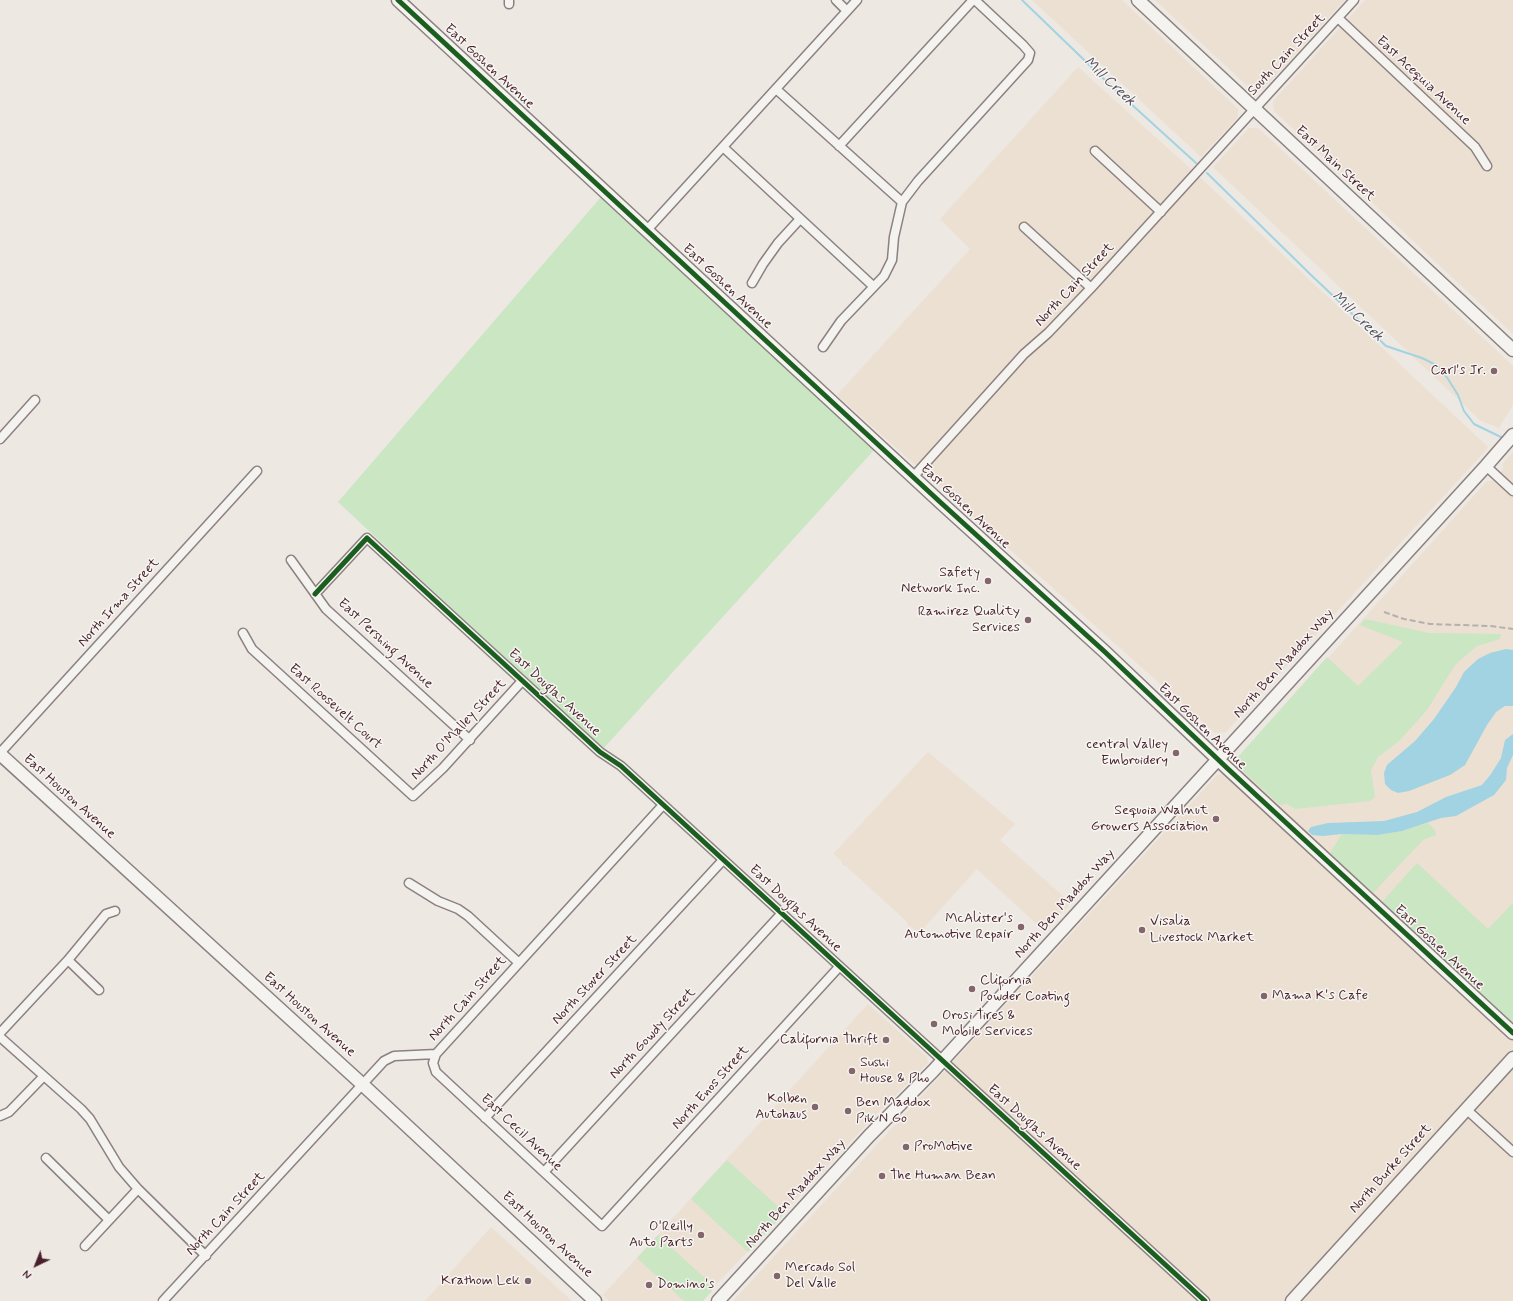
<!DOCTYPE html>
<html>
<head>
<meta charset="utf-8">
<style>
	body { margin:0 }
	#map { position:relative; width:1513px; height:1301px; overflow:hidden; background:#ede8e2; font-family:Mynerve,sans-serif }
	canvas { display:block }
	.north { position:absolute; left:16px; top:1245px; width:40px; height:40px; -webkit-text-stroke:3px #f6f6f2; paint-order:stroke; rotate:223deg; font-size:11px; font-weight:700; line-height:16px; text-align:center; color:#4a1f2b }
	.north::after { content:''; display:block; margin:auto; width:14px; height:18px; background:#4a1f2b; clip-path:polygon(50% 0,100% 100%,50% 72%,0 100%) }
</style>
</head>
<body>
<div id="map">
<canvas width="1513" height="1301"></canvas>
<div class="north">N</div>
</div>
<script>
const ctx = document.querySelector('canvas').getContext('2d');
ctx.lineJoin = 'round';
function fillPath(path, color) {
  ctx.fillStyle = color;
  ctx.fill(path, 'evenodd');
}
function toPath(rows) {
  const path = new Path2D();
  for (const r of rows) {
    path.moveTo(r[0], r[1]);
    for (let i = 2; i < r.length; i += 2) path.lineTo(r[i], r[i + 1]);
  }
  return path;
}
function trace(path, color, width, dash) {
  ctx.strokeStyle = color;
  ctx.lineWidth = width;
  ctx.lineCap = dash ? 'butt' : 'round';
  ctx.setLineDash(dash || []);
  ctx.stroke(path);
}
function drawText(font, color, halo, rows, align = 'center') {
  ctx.font = font + ' Mynerve,sans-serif';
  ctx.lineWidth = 3;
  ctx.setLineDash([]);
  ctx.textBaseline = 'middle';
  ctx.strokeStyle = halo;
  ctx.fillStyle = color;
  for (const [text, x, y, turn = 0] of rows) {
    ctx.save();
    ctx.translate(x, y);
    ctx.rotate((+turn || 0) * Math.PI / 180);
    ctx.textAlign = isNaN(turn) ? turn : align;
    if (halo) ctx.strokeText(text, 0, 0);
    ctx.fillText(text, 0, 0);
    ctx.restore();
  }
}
const built = toPath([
	[1032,0,1122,0,1238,109,1238,117,1201,157],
	[1155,0,1345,0,1262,90,1253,91],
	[1365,0,1513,0,1513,334,1274,111,1273,101],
	[1078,67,1203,180,1486,445,1488,448,1226,732,1215,733,837,395,970,249,940,219],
	[1249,128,1258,128,1513,366,1513,405,1499,428,1481,421,1213,167],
	[1513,452,1513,1301,733,1301,1218,774,1226,775,1239,762,1241,755,1487,481,1491,481,1503,470,1503,463],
	[928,752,1015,824,1000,840,1071,903,1045,932,977,869,919,933,908,925,906,921,846,866,843,866,841,861,833,854],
	[868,1004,927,1057,928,1063,871,1120,701,1301,609,1301,603,1295],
	[491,1227,572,1301,425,1301]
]);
const green = toPath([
	[601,197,874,450,603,749,338,502],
	[1365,619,1429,633,1501,634,1500,639,1477,646,1455,665,1427,710,1399,741,1378,757,1371,770,1375,797,1370,801,1295,809,1287,804,1280,805,1240,768,1238,757,1327,657,1358,686,1403,642,1360,625],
	[1428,823,1435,830,1436,835,1423,840,1373,893,1330,853,1342,834,1377,835,1402,831],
	[1417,863,1488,929,1513,903,1513,1023,1492,1006,1382,902],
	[727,1160,785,1213,748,1252,691,1199],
	[658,1235,710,1283,712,1291,703,1301,684,1301,637,1258]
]);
const water = toPath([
	[1506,649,1513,650,1513,706,1505,706,1496,712,1487,725,1465,765,1450,775,1409,791,1398,793,1391,790,1385,784,1384,773,1387,765,1415,741,1434,719,1456,687,1464,672,1478,659,1490,653],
	[1513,734,1513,755,1507,768,1506,780,1494,795,1456,816,1441,818,1402,831,1377,835,1342,834,1323,836,1312,835,1308,831,1311,827,1328,823,1384,821,1417,812,1446,797,1482,785,1491,774,1501,758,1505,740]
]);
const stream = toPath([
	[1022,0,1108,83,1196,163],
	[1207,173,1310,274,1386,346,1422,358,1438,366,1448,379,1458,395,1464,411,1474,424,1505,439]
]);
const street = toPath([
	[509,0,509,4],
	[836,0,847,11],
	[1338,18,1475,147,1487,166],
	[776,89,902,202,894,237,892,260,884,276,841,321,823,347],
	[839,146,973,0],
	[723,147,873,286],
	[1095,151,1161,212],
	[902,202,918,181,1028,60,1030,53,1023,45,975,0],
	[1024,227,1091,288],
	[647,230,857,0],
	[752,283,763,264,778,243,800,219],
	[0,439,35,400],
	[1486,466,1513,491],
	[914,476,1024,354,1048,333,1091,288,1354,0],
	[291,560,326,609,470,740],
	[315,594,367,538,600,752,621,766,1205,1301],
	[243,633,252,649,413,796,443,768,522,681],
	[0,753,257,471],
	[409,883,438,901,458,909,468,916,519,963],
	[68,960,99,990],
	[0,1033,68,960,106,914,115,911],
	[0,1037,81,1109,90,1119,119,1167,138,1189,206,1256],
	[436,1054,433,1063,436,1072,602,1226,839,967],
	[1466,1109,1513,1152],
	[0,1116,9,1112,43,1077],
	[485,1118,723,860],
	[46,1158,109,1220],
	[544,1172,782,913],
	[85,1246,138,1189],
	[163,1301,384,1061,394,1056,436,1054,663,805]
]);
const secondary = toPath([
	[398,0,939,501,1105,652,1227,768,1513,1033],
	[1138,0,1513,350],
	[0,754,362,1084,595,1301],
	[718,1301,869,1136,933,1071,988,1011,1486,466,1513,435],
	[1292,1301,1513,1058]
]);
const rail = toPath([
	[1384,612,1404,619,1430,624,1491,626,1513,629]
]);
const cycleway = toPath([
	[398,0,939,501,1105,652,1227,768,1513,1033],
	[315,594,367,538,600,752,621,766,1205,1301]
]);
const markers = [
	[1494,371,4,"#83656b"],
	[988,581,4,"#83656b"],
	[1028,620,4,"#83656b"],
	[1176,753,4,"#83656b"],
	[1216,819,4,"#83656b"],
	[1021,927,4,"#83656b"],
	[1142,930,4,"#83656b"],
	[972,989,4,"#83656b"],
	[1264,996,4,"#83656b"],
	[934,1024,4,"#83656b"],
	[886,1040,4,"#83656b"],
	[852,1071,4,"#83656b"],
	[815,1107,4,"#83656b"],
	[848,1111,4,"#83656b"],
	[906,1147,4,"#83656b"],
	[882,1176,4,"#83656b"],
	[701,1235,4,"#83656b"],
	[777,1276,4,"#83656b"],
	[528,1281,4,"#83656b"],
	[649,1285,4,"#83656b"]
];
const streetNames = [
	["South Cain Street",1287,55,-47],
	["East Goshen Avenue",489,67,43],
	["East Acequia Avenue",1423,81,43],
	["East Main Street",1335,164,43],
	["North Cain Street",1075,285,-47],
	["East Goshen Avenue",727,287,43],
	["East Goshen Avenue",965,507,43],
	["North Irma Street",119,603,-48],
	["East Pershing Avenue",385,644,43],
	["North Ben Maddox Way",1284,664,-48],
	["East Douglas Avenue",554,693,43],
	["East Roosevelt Court",335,707,42],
	["East Goshen Avenue",1202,727,44],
	["North O'Malley Street",459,730,-47],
	["East Houston Avenue",69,797,42],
	["North Ben Maddox Way",1065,904,-48],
	["East Douglas Avenue",795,909,43],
	["East Goshen Avenue",1439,948,43],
	["North Stover Street",595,980,-47],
	["North Cain Street",468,999,-48],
	["East Houston Avenue",309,1015,42],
	["North Gowdy Street",653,1034,-47],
	["North Enos Street",711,1088,-48],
	["East Douglas Avenue",1034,1128,42],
	["East Cecil Avenue",521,1133,43],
	["North Burke Street",1391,1169,-48],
	["North Ben Maddox Way",796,1194,-48],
	["North Cain Street",226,1214,-47],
	["East Houston Avenue",547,1235,43]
];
const poiNames = [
	["Carl's Jr.",1486,371],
	["Safety",980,573],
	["Network Inc.",980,589],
	["Ramirez Quality",1020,612],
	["Services",1020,628],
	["central Valley",1168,745],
	["Embroidery",1168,761],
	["Sequoia Walnut",1208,811],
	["Growers Association",1208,827],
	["McAlister's",1013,919],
	["Automotive Repair",1013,935],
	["Visalia",1150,922,"left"],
	["Livestock Market",1150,938,"left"],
	["Clifornia",980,981,"left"],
	["Powder Coating",980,997,"left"],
	["Mama K's Cafe",1272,996,"left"],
	["Orosi Tires &",942,1016,"left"],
	["Mobile Services",942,1032,"left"],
	["California Thrift",878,1040],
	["Sushi",860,1063,"left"],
	["House & Pho",860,1079,"left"],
	["Kolben",807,1099],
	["Autohaus",807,1115],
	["Ben Maddox",856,1103,"left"],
	["Pik N Go",856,1119,"left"],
	["ProMotive",914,1147,"left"],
	["The Human Bean",890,1176,"left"],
	["O'Reilly",693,1227],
	["Auto Parts",693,1243],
	["Mercado Sol",785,1268,"left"],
	["Del Valle",785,1284,"left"],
	["Krathom Lek",520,1281],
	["Domino's",657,1285,"left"]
];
const waterNames = [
	["Mill Creek",1109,82,43],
	["Mill Creek",1357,317,44]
];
fillPath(built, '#ece0d3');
fillPath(green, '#cae6c3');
fillPath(water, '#a1d3e2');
trace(stream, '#a1d3e2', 2);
trace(street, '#8c8181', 11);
trace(secondary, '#8c8181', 15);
trace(street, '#f4f3f0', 8);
trace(secondary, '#f4f3f0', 12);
trace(rail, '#b5b0af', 2, [6, 3]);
trace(cycleway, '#1b5e20', 5);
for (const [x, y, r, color] of markers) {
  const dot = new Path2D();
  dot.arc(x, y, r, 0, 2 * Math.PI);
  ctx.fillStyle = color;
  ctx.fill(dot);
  trace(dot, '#f6f6f2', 1.5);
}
drawText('14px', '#4a1f2b', '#f6f6f2', streetNames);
drawText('14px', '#4a1f2b', '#f6f6f2', poiNames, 'right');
drawText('italic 15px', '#5a5262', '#f6f6f2', waterNames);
</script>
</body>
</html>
